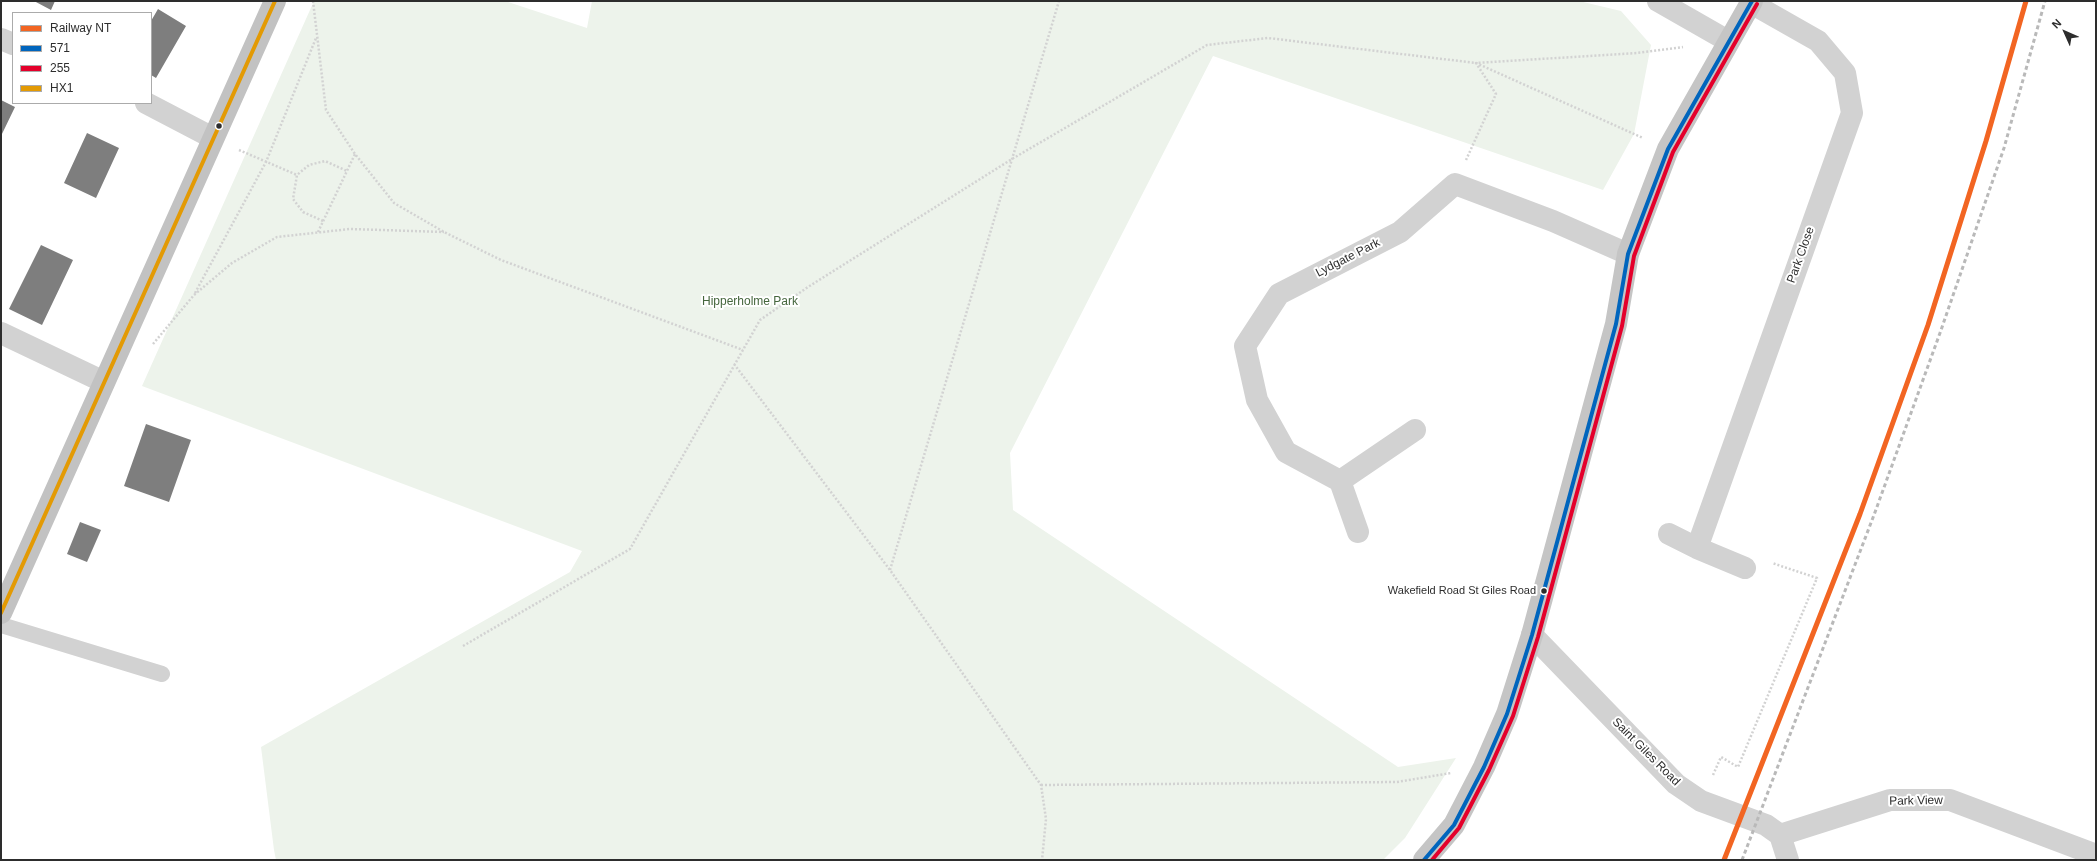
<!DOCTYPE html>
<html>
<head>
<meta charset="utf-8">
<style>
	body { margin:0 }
	#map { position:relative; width:2097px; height:861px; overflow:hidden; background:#fff; font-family:Arial,sans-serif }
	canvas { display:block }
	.frame { position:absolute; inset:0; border:2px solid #2d2d2d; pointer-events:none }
	.legend { position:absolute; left:12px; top:12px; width:140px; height:92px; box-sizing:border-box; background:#fff; border:1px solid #ababab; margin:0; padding:5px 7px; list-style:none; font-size:12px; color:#2d2d2d }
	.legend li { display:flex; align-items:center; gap:8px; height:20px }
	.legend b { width:20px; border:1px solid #ababab }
	.north { position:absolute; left:2045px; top:12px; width:40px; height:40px; -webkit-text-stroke:3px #fff; paint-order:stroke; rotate:315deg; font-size:11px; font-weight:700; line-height:16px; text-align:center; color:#2d2d2d }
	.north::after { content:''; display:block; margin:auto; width:14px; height:18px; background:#2d2d2d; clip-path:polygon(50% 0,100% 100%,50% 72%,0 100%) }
</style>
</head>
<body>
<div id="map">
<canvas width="2097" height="861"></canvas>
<div class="frame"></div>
<ul class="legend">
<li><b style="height:5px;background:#f26522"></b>Railway NT</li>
<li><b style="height:5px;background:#0065bd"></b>571</li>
<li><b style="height:5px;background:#e4002b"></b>255</li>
<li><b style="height:5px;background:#e39a04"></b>HX1</li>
</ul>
<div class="north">N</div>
</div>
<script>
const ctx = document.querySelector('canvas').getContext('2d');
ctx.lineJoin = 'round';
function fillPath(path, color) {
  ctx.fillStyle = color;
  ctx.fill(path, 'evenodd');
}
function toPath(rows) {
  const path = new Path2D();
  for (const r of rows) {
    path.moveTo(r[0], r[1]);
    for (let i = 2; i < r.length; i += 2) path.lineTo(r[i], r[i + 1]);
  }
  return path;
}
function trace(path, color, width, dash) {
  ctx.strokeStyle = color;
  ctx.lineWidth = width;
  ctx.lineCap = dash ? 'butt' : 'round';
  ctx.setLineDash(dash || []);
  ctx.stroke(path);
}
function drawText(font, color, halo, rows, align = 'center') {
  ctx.font = font + ' Arial,sans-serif';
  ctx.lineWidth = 4;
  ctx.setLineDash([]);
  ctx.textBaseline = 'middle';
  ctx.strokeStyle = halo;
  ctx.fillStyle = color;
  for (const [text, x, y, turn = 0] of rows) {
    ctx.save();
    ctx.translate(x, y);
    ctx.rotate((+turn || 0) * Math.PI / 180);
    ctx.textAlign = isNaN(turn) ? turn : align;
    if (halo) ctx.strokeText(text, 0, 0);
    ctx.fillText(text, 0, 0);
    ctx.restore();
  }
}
const green = toPath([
	[314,1,505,1,587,28,592,1,1579,1,1621,11,1651,45,1634,134,1603,190,1213,56,1010,453,1013,510,1398,767,1456,758,1405,838,1383,860,276,860,274,850,261,747,570,572,582,551,142,386]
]);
const building = toPath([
	[34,1,55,1,51,10],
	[158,9,186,26,156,78,151,75,151,21],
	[1,100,15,107,1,136],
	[87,133,119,148,96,198,64,183],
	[41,245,73,260,42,325,9,309],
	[146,424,191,440,169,502,124,486],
	[80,522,101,530,87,562,67,554]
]);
const path = toPath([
	[313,1,326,110,355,154,394,203,444,232,501,260,743,350],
	[239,150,297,175],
	[1466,160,1496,94,1476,63,1637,53,1683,47],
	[323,221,303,212,293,199,297,175,309,165,325,161,347,171],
	[318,232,355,154],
	[195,293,266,162,316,38],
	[153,344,194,295,232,263,277,237,350,229,444,232],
	[734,364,890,570,1041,785,1046,819,1042,860],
	[890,570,1059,1],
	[463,646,630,549,760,320,808,287,1012,159,1207,45,1268,38,1476,63,1643,138],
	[1713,775,1721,757,1738,767,1817,578,1772,563],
	[1041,785,1397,782,1451,773]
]);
const service = toPath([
	[1,625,162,674]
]);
const minor = toPath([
	[1658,1,1728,41],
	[1,39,13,44],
	[146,103,213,138],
	[1,333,104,382],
	[1340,481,1415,430],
	[1358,532,1340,481,1286,452,1257,400,1245,346,1279,294,1400,232,1455,184,1553,221,1628,254],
	[1669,534,1697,548,1852,113,1845,73,1818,41,1751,3],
	[1697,548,1745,568],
	[1532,635,1676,784,1701,801,1766,825,1780,835,1788,860],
	[1780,835,1890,800,1950,800,2096,855]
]);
const primary = toPath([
	[1424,860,1454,825,1484,767,1507,714,1532,635,1616,324,1628,254,1668,149,1752,1]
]);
const trunk = toPath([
	[1,613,275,1]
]);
const rail = toPath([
	[1742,860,1874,515,1940,333,2004,148,2045,1]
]);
const bus1 = toPath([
	[1424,860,1454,825,1484,767,1507,714,1532,635,1616,324,1628,254,1668,149,1752,1]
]);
const bus2 = toPath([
	[1432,860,1459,828,1489,770,1513,716,1538,637,1622,326,1634,256,1673,152,1757,4]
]);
const bus3 = toPath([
	[1,613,275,1]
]);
const rail1 = toPath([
	[1724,860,1860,514,1928,325,1986,141,2026,1]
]);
const markers = [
	[219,126,3.5,"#2d2d2d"],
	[1544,591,3.5,"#2d2d2d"]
];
const busNames = [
	["Wakefield Road St Giles Road",1536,591]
];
const streetNames = [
	["Park Close",1801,255,-70],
	["Lydgate Park",1348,258,-27],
	["Saint Giles Road",1646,752,45],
	["Park View",1916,801,-1]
];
const parkNames = [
	["Hipperholme Park",750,302]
];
fillPath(green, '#edf3eb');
fillPath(building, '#7e7e7e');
trace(path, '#d2d2d2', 2.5, [2, 2]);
trace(service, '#d2d2d2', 16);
trace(minor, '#d2d2d2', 22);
trace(primary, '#c5c5c5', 22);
trace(trunk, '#c2c2c2', 22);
trace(rail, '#b9b9b9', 3, [4, 3]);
trace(bus1, '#0065bd', 4);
trace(bus2, '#e4002b', 4);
trace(bus3, '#e39a04', 4);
trace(rail1, '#f26522', 5);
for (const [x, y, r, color] of markers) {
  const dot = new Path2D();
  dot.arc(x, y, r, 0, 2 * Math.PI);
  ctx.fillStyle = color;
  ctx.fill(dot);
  trace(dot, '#fff', 1.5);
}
drawText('11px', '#2d2d2d', '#fff', busNames, 'right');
drawText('12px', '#2d2d2d', '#fff', streetNames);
drawText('12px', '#45663d', '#fff', parkNames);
</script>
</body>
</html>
